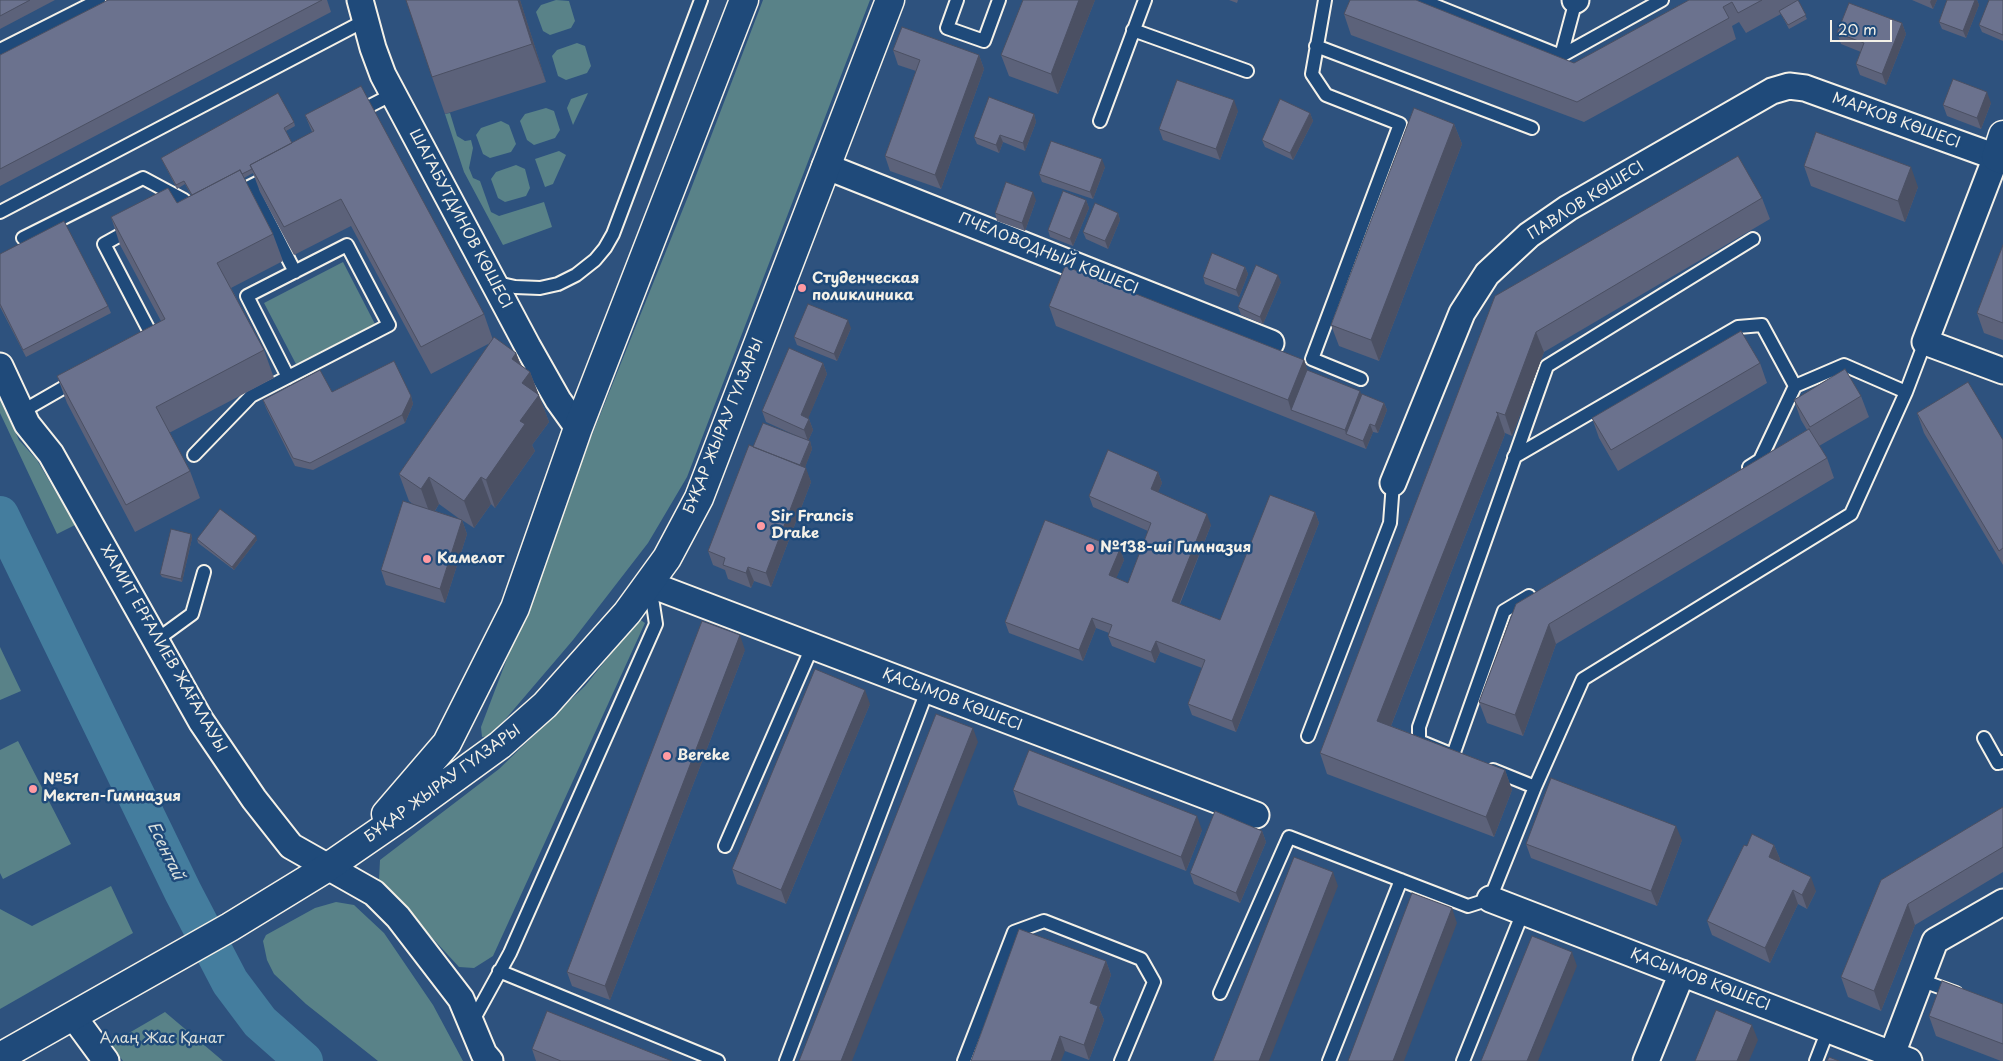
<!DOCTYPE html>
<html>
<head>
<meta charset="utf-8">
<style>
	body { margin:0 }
	#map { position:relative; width:2003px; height:1061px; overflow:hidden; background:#2e527e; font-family:"Playpen Sans",sans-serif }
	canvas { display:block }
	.scale { position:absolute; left:1830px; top:20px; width:62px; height:22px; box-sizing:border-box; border:2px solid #f4f1e8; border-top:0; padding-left:6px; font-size:15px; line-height:18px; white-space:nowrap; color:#f4f1e8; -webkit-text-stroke:4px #1f4a7a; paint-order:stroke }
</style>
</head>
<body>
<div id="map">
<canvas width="2003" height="1061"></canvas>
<div class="scale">20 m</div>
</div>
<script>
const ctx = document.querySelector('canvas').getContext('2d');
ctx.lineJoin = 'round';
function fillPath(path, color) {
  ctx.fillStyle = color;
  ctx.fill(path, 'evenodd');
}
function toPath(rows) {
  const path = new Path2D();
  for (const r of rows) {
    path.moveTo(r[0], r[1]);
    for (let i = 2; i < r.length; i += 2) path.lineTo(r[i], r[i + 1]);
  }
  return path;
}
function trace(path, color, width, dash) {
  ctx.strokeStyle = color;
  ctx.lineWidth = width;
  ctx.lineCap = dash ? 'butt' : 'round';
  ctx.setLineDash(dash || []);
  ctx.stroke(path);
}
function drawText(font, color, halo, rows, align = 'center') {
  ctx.font = font + ' "Playpen Sans",sans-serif';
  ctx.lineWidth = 5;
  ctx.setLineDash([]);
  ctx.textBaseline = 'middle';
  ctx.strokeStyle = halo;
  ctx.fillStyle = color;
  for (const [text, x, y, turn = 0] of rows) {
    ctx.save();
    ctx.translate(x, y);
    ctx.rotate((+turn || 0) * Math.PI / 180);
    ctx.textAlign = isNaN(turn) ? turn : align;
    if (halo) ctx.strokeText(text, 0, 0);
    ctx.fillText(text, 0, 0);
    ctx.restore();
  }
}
const green = toPath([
	[556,0,569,1,575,21,571,28,550,35,543,31,536,12,541,5],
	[763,0,870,0,687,477,648,543,573,640,491,736,482,737,481,727,590,440,689,194],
	[577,43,585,46,591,66,587,73,566,80,558,76,552,56,557,50],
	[588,93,573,125,567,108,571,99],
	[546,108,554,111,560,130,555,138,534,145,527,140,520,121,525,114],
	[450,113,457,136,465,141,471,140,473,148,469,168,473,178,480,181,491,212,499,216,544,202,552,227,503,245,464,172,445,114],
	[501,121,509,125,516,144,511,152,490,158,483,154,476,135,481,128],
	[559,151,566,155,553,184,545,187,535,159],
	[516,165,525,169,530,188,526,196,505,202,498,198,491,179,496,172],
	[343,262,375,324,296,364,264,303],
	[0,400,19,440,37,460,75,525,57,534,0,413],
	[639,619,645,623,493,956,474,968,459,967,379,880,380,860,499,769,585,686],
	[0,647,21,691,0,700],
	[18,741,71,844,3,879,0,873,0,750],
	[111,886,133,933,0,1009,0,909,32,926],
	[336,902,354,905,384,933,433,1005,463,1061,378,1061,306,1004,274,974,267,960,263,941,266,935,315,908],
	[165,1012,223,1061,123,1061,110,1044]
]);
const river = toPath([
	[0,515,183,892,230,982,260,1022,304,1061]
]);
const lane = toPath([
	[957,0,947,28,984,41,999,0],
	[1325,0,1312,74,1326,95,1400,124,1312,359,1361,379],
	[1421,0,1561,56,1662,0],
	[1133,30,1247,71],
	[1316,46,1532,128],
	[0,50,99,0],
	[1561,56,1576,0,1581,0],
	[356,113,393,94],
	[1100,121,1145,0],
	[251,186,295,272],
	[235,194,271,176],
	[0,212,366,20],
	[133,228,104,244,153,338,150,340],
	[23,238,143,178,184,200],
	[493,282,515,287,540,288,558,284,576,275,595,260,605,248,613,234,701,0],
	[21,412,75,381],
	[194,455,251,396,288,377,389,325,347,245,247,296,288,377],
	[1514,457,1738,327,1762,325,1795,386],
	[1749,467,1760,460,1795,386,1844,365,1906,392],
	[1529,596,1504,611,1453,755,1419,741,1419,727,1547,366,1753,239],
	[155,641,192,614,204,572],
	[1308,736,1390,523,1393,483],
	[1984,738,1998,763,2003,762],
	[1493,770,1535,787],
	[725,846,812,647],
	[499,971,718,1061],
	[1920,980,1956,993],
	[1220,993,1289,837,1468,906,1490,899,1535,787,1583,679,1851,514,1906,392,1925,342],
	[471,1024,510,953,656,624,650,585],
	[786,1061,927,691],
	[964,1061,1014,932,1044,921,1141,959,1154,982,1121,1061],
	[1329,1061,1401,880],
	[1463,1061,1523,912],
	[1816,1061,1828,1030]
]);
const street = toPath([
	[360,0,373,48,383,75,528,347,558,400,578,428],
	[1575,0,1576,0],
	[825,166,1271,343],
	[0,366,27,424,51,454,201,721,254,799,291,846,374,893,398,917,461,999,484,1054,490,1061],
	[1393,483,1462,313,1487,274,1529,235,1568,208,1772,91,1789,86,1805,88,1996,157,1925,342,2003,371],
	[649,584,1256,815],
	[1490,899,1909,1061],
	[73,1016,106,1061],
	[1892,1054,1935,941,2003,902],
	[1646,1061,1682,973]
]);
const secondary = toPath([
	[2003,135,1996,157,2003,160],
	[386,814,447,743,515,608,578,428,744,0],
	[0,1057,230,927,328,867,405,814,500,745,545,705,627,613,667,558,699,498,890,0]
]);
const wall = toPath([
	[0,0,55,0,0,29],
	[108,0,327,0,331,12,0,186,0,55],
	[520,0,546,82,445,114,432,77],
	[1095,0,1058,94,1009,76,1001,55],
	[1229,0,1238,0,1237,3],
	[1689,0,1797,0,1807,19,1789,29,1781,14,1746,33,1739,22,1732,26,1736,39,1584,122,1351,35,1344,14,1574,63],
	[1912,0,1937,0,1933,9],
	[1947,0,1977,0,1979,5,1966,38,1942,29,1939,22],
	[2003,0,2003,41,1982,32,1979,25],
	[1902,23,1906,34,1886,85,1860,75,1856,64,1861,52,1841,44,1837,33],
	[893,50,979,55,984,69,941,189,890,171,885,156,916,71,898,65],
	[1991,103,1981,129,1947,116,1943,105],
	[1238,111,1220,160,1163,140,1159,129],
	[1310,113,1313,121,1293,160,1265,147,1262,140],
	[1034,114,1036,122,1025,151,1003,142,999,153,977,144,974,137],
	[305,115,484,314,493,340,516,353,521,365,530,372,549,422,532,445,535,451,495,508,491,504,474,528,462,520,467,534,445,603,386,585,381,570,414,505,409,501,399,474,490,343,431,374,351,226,294,255,260,192,253,173,244,178,273,234,283,261,231,288,264,350,274,378,169,433,190,471,200,498,135,532,67,403,57,376,161,321,120,245,111,217,177,203,191,195,185,184,177,189,161,158,294,122,295,126,286,131,292,143,312,132],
	[439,504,461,520,435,511],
	[1454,124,1462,144,1379,361,1339,346,1331,325],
	[1804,166,1918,187,1905,222,1811,186],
	[1105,167,1093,199,1042,182,1039,174],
	[1762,198,1770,219,1544,352,1512,436,1505,433,1505,434,1391,726,1505,770,1512,790,1494,837,1327,774,1320,753,1495,296],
	[1036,200,1025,231,997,221,995,213],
	[1086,200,1089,208,1073,246,1050,237,1048,230],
	[1118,213,1120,220,1108,249,1086,239,1083,232],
	[2003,245,2003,340,1984,333,1977,313],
	[0,254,108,306,111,313,26,357,0,307],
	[1245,267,1248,274,1239,297,1205,284,1203,277],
	[1281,282,1263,324,1241,315,1238,307],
	[1049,306,1304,360,1307,370,1362,394,1384,403,1387,410,1378,433,1373,432,1366,449,1056,326],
	[851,328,837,361,797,345,794,337],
	[823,363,827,374,808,418,809,419,813,430,808,441,810,441,812,449,805,467,811,482,771,587,754,581,751,588,728,579,725,570,713,565,708,551,753,447,797,436,766,422,762,411],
	[1760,363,1767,383,1618,471,1599,438,1592,418],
	[332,392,411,396,413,404,405,423,313,470,295,466,266,408,263,400],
	[1861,396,1869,417,1819,446,1827,458,1834,478,1556,644,1523,736,1487,723,1479,702,1516,604,1807,430,1801,420,1794,400],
	[1917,413,2003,440,2003,565,1924,433],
	[1158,472,1162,483,1158,492,1211,525,1180,604,1220,620,1315,512,1319,523,1236,732,1192,715,1188,704,1202,668,1160,652,1155,663,1112,646,1108,636,1109,633,1096,628,1083,661,1009,633,1005,622,1120,549,1124,560,1116,578,1128,583,1148,531,1093,507,1089,496],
	[191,534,192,538,182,582,162,577,160,574],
	[197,539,257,540,234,570,198,543],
	[745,650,610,1000,572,986,567,972],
	[870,704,786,904,737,884,732,869],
	[1013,790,1202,830,1186,871,1018,805],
	[2003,807,2003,872,1915,925,1881,1011,1848,997,1841,977,1881,880],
	[1262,831,1266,842,1240,903,1194,884,1190,873],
	[1682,840,1657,906,1531,858,1526,844],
	[1774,845,1780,859,1779,861,1816,891,1807,909,1798,904,1770,963,1712,935,1707,921,1747,846],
	[1106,961,1111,975,1099,1008,1104,1020,1089,1060,1065,1051,971,1061],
	[2003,1004,2003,1061,2001,1061,1936,1036,1929,1016],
	[532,1049,672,1061,536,1061]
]);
const shadedWall = toPath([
	[518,0,520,0,546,82,532,44],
	[1079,0,1095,0,1058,94,1051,74],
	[1931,0,1937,0,1933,9,1930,2],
	[1975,0,1977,0,1979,5,1966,38,1963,31],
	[1902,23,1906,34,1886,85,1882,74],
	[979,55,984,69,941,189,935,175],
	[1987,92,1991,103,1981,129,1977,118],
	[1234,100,1238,111,1220,160,1216,149],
	[1310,113,1313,121,1293,160,1290,153],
	[1034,114,1036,122,1025,151,1023,143],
	[1454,124,1462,144,1379,361,1371,340],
	[1000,135,1003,142,999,153,996,145],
	[1102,159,1105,167,1093,199,1090,192],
	[1911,167,1918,187,1905,222,1898,201],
	[1033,192,1036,200,1025,231,1022,223],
	[1086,200,1089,208,1073,246,1070,239],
	[1118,213,1120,220,1108,249,1105,241],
	[1245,267,1248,274,1239,297,1236,290],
	[1278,275,1281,282,1263,324,1260,317],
	[848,320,851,328,837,361,834,354],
	[1536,332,1544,352,1512,436,1505,415],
	[516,353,525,378,530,372,549,422,532,445,535,451,495,508,486,480,520,421,512,359],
	[1304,360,1311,381,1291,410,1288,400],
	[823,363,827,374,805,426,801,415],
	[1360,391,1364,401,1346,434,1345,430],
	[411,396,413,404,405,423,402,415],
	[1384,403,1387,410,1378,433,1375,426],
	[1498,414,1505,434,1385,741,1377,721],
	[809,419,813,430,808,441,804,430],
	[1370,424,1373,432,1366,449,1363,441],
	[810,441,812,449,803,473,800,466],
	[806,468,811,482,771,587,766,573],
	[1158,472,1162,483,1155,500,1151,489],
	[429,477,439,504,431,517,421,489],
	[481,477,491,504,474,528,464,501],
	[1315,512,1319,523,1236,732,1232,721],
	[1207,514,1211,525,1176,612,1172,601],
	[462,520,467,534,445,603,440,589],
	[191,534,192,538,182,582,181,579],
	[256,536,257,540,234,570,232,567],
	[1120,549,1124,560,1113,586,1109,575],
	[748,567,754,581,751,588,746,573],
	[1092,618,1096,628,1083,661,1079,650],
	[1549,624,1556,644,1523,736,1515,715],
	[740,635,745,650,610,1000,605,986],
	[1156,641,1160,652,1155,663,1151,652],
	[865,690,870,704,786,904,781,890],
	[973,728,978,742,852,1061,841,1061],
	[1505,770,1512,790,1494,837,1486,817],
	[1197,816,1202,830,1186,871,1181,857],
	[1676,826,1682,840,1657,906,1651,891],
	[1262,831,1266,842,1240,903,1236,893],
	[1774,845,1780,859,1774,871,1769,857],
	[1333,872,1338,886,1269,1061,1259,1061],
	[1811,877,1816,891,1807,909,1802,895],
	[1793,890,1798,904,1770,963,1765,948],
	[1908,904,1915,925,1881,1011,1874,991],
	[1452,908,1457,923,1404,1061,1393,1061],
	[1572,952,1577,966,1538,1061,1527,1061],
	[1106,961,1111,975,1099,1008,1104,1020,1089,1060,1084,1045,1090,1003],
	[1752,1025,1758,1040,1749,1061,1737,1061],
	[1060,1036,1065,1051,1061,1061,1051,1061]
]);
const building = toPath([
	[0,0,30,0,0,16,0,0],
	[108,0,322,0,0,169,0,55,108,0],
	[406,0,518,0,532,44,432,77,406,0],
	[1023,0,1079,0,1051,74,1001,55,1023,0],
	[1350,0,1416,0,1574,63,1689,0,1762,0,1738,13,1732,2,1723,7,1729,18,1577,102,1344,14,1350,0],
	[1798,0,1806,15,1788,25,1779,11,1798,0],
	[1947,0,1975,0,1963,31,1939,22,1947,0],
	[1989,0,2003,0,2003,35,1979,25,1989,0],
	[1849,3,1902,23,1882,74,1856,64,1864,43,1837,33,1849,3],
	[902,27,979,55,935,175,885,156,920,60,893,50,902,27],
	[1953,79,1987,92,1977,118,1943,105,1953,79],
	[1177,80,1234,100,1216,149,1159,129,1177,80],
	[361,86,484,314,421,347,341,199,284,227,250,165,314,131,305,115,361,86],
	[278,93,294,122,284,128,292,143,250,165,252,169,242,174,240,170,192,195,184,181,176,185,161,158,278,93],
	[989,97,1034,114,1023,143,1000,135,996,145,974,137,989,97],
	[1280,99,1310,113,1290,153,1262,140,1280,99],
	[1414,108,1454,124,1371,340,1331,325,1414,108],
	[1816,132,1911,167,1898,201,1804,166,1816,132],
	[1051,141,1102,159,1090,192,1039,174,1051,141],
	[1738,156,1762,198,1536,332,1505,415,1496,412,1498,414,1377,721,1505,770,1486,817,1320,753,1495,296,1738,156],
	[240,170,273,234,217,263,264,350,156,407,190,471,126,505,57,376,165,319,111,217,168,188,177,203,240,170],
	[1006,182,1033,192,1022,223,995,213,1006,182],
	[1063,191,1086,200,1070,239,1048,230,1063,191],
	[1095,203,1118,213,1105,241,1083,232,1095,203],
	[64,221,108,306,23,350,0,304,0,254,64,221],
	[2003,245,2003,323,1977,313,2003,245],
	[1212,253,1245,267,1236,290,1203,277,1212,253],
	[1256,265,1278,275,1260,317,1238,307,1256,265],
	[1065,266,1304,360,1288,400,1049,306,1065,266],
	[808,304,848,320,834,354,794,337,808,304],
	[1741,331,1760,363,1611,450,1592,418,1741,331],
	[494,337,516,353,512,359,530,372,522,383,539,395,520,421,525,424,486,480,481,477,464,501,429,477,421,489,399,474,494,337],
	[789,348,823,363,801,415,809,419,804,430,762,411,789,348],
	[394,361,411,396,402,415,310,463,293,458,263,400,320,370,332,392,394,361],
	[1845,369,1861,396,1810,427,1794,400,1845,369],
	[1307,370,1360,391,1345,430,1291,410,1307,370],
	[1968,382,2003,440,2003,548,1999,551,1917,413,1968,382],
	[1362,394,1384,403,1375,426,1370,424,1363,441,1346,434,1362,394],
	[763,423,810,441,800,465,753,447,763,423],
	[1809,429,1827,458,1549,624,1515,715,1479,702,1516,604,1809,429],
	[749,445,806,468,766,573,748,567,746,573,723,565,725,558,708,551,749,445],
	[1108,450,1158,472,1151,489,1207,514,1172,601,1220,620,1270,495,1315,512,1232,721,1188,704,1205,660,1156,641,1151,652,1108,636,1112,625,1092,618,1079,650,1005,622,1045,520,1120,549,1109,575,1128,583,1151,523,1089,496,1108,450],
	[403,501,462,520,440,589,381,570,403,501],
	[220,509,256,536,232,567,197,539,220,509],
	[171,529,191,534,181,579,160,574,171,529],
	[702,621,740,635,605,986,567,972,702,621],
	[815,669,865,690,781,890,732,869,815,669],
	[936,714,973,728,841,1061,799,1061,936,714],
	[1029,750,1197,816,1181,857,1013,790,1029,750],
	[1551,778,1676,826,1651,891,1526,844,1551,778],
	[2003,807,2003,847,1908,904,1874,991,1841,977,1881,880,2003,807],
	[1215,811,1262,831,1236,893,1190,873,1215,811],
	[1752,834,1774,845,1769,857,1811,877,1802,895,1793,890,1765,948,1707,921,1744,845,1747,846,1752,834],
	[1294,857,1333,872,1259,1061,1213,1061,1294,857],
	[1412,893,1452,908,1393,1061,1348,1061,1412,893],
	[1019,929,1106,961,1090,1003,1098,1006,1084,1045,1060,1036,1051,1061,971,1061,1019,929],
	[1532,936,1572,952,1527,1061,1481,1061,1532,936],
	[1942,981,2003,1004,2003,1044,1929,1016,1942,981],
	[1716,1010,1752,1025,1737,1061,1695,1061,1716,1010],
	[547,1011,672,1061,561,1061,532,1049,547,1011],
	[1829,1057,1839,1061,1827,1061,1829,1057]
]);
const markers = [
	[802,288,5,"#ff9aa2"],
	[761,526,5,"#ff9aa2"],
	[1090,548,5,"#ff9aa2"],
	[427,559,5,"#ff9aa2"],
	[667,756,5,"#ff9aa2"],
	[33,789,5,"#ff9aa2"]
];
const streetNames = [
	["МАРКОВ КӨШЕСІ",1896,121,20],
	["ПАВЛОВ КӨШЕСІ",1586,201,-32],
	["ШАГАБУТДИНОВ КӨШЕСІ",460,219,62],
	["ПЧЕЛОВОДНЫЙ КӨШЕСІ",1048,254,22],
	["БҰҚАР ЖЫРАУ ГҮЛЗАРЫ",724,426,-68],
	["ХАМИТ ЕРҒАЛИЕВ ЖАҒАЛАУЫ",163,649,60],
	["ҚАСЫМОВ КӨШЕСІ",952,700,21],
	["БҰҚАР ЖЫРАУ ГҮЛЗАРЫ",443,784,-36],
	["ҚАСЫМОВ КӨШЕСІ",1700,980,21]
];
const poiNames = [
	["Студенческая",812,279],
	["поликлиника",812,296],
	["Sir Francis",771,517],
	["Drake",771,534],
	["№138-ші Гимназия",1100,548],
	["Камелот",437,559],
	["Bereke",677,756],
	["№51",43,780],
	["Мектеп-Гимназия",43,797]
];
const parkNames = [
	["Алаң Жас Қанат",162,1039]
];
const waterNames = [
	["Есентай",165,851,64]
];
fillPath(green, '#598288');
trace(river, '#447d9e', 38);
trace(lane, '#f4f1e8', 16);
trace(street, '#f4f1e8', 29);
trace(secondary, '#f4f1e8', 31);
trace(lane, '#1f4a7a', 12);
trace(street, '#1f4a7a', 25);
trace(secondary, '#1f4a7a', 28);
fillPath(wall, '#5c627a');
fillPath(shadedWall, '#4b5063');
fillPath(building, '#6b728e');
trace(building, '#4b5063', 1);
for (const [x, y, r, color] of markers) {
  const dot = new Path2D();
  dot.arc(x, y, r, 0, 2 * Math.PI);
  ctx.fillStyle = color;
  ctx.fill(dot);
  trace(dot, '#1f4a7a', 2);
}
drawText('15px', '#f4f1e8', '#1f4a7a', streetNames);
drawText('bold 15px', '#f4f1e8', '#1f4a7a', poiNames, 'left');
drawText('15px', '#dde0da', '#1f4a7a', parkNames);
drawText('italic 16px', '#dae0dd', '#1f4a7a', waterNames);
</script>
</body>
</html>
